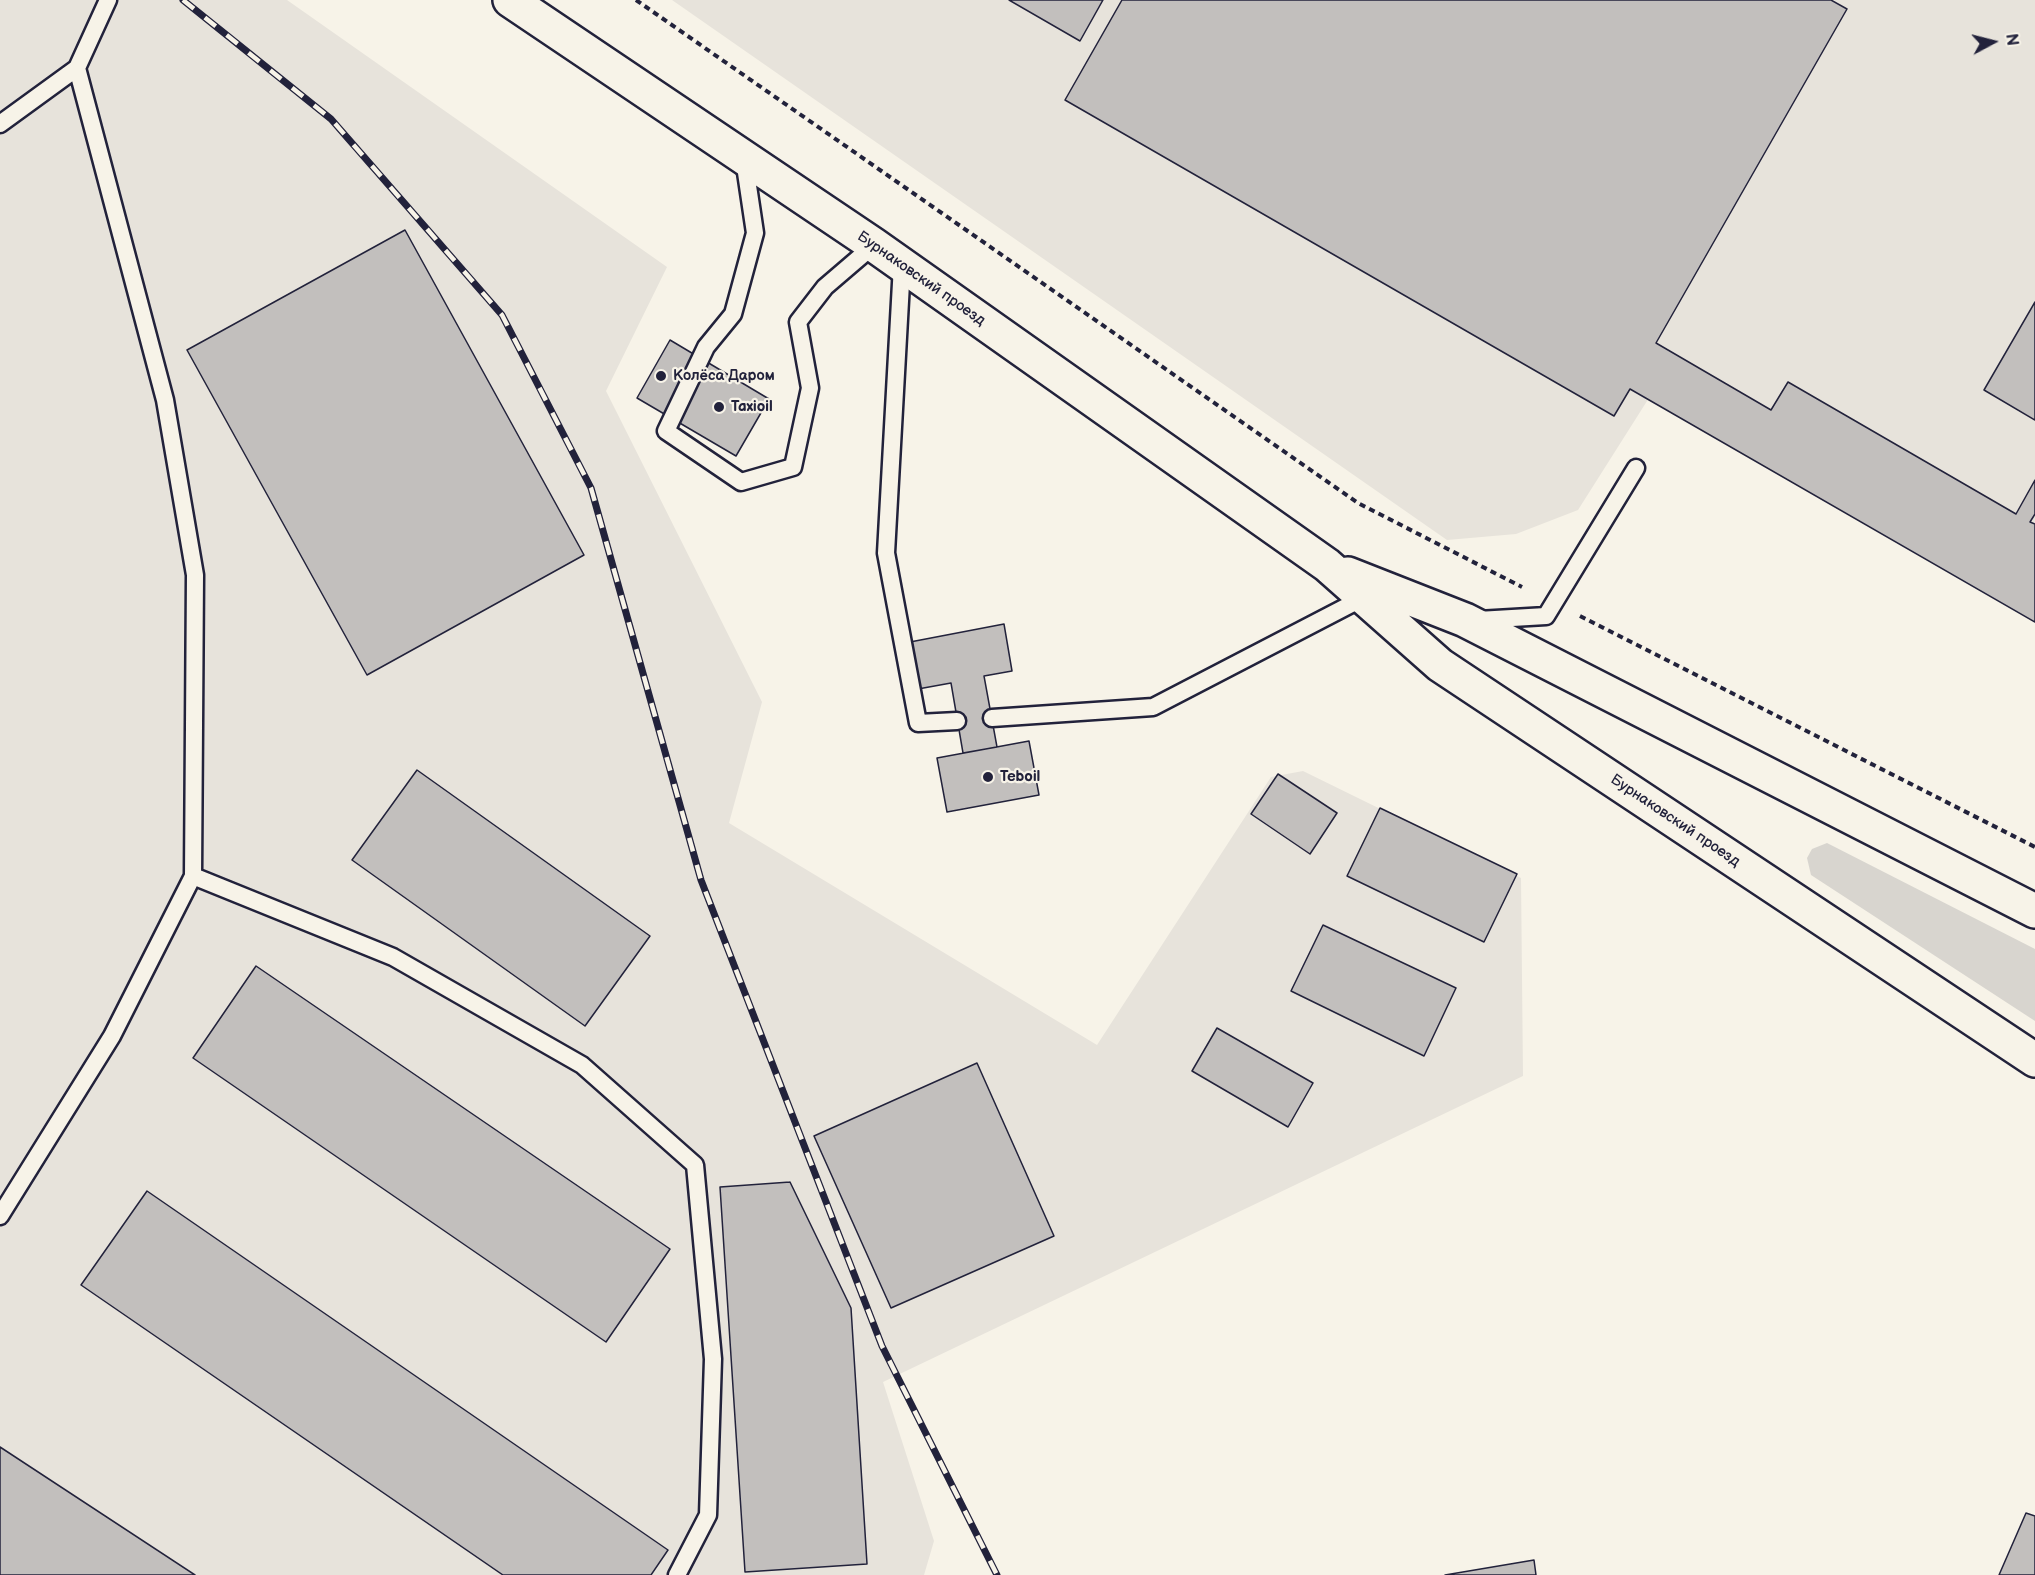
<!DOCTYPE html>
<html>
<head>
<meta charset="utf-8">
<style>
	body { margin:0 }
	#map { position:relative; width:2035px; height:1575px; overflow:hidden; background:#f7f3e8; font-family:"Balsamiq Sans",sans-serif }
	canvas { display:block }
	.north { position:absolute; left:1963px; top:12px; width:60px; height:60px; -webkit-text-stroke:4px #f7f3e8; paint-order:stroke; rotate:83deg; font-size:16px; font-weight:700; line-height:24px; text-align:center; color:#22223b }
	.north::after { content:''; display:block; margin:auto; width:21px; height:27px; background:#22223b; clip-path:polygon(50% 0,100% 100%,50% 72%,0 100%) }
</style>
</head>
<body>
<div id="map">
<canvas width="2035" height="1575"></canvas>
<div class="north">N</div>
</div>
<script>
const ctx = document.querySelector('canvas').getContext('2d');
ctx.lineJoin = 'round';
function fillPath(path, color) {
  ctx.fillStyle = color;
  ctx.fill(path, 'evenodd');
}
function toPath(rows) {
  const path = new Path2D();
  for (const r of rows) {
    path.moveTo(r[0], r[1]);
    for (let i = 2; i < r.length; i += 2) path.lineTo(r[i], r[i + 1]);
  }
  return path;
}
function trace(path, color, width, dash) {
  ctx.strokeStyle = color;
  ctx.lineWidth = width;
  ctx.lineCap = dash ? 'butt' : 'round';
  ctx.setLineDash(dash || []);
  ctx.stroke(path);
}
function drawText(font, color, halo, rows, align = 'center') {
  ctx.font = font + ' "Balsamiq Sans",sans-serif';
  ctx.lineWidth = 4.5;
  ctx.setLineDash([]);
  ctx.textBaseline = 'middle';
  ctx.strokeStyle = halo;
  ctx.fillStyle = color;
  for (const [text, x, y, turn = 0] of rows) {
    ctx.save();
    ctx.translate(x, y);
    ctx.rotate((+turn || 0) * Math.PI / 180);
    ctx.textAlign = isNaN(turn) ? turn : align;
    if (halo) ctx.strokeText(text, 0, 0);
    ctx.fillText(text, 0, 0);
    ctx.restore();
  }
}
const built = toPath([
	[0,0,287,0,667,267,606,391,762,702,729,823,1097,1045,1271,777,1303,771,1521,878,1523,1076,883,1382,934,1541,924,1575,0,1575],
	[672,0,2035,0,2035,610,1654,390,1578,510,1516,534,1447,540]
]);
const green = toPath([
	[1827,843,2035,949,2035,1021,1811,875,1807,858,1812,849]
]);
const building = toPath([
	[1009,0,1103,0,1080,41,1009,0],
	[1122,0,1831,0,1847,9,1656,343,1771,410,1788,382,2016,514,2035,480,2035,514,2030,522,2035,524,2035,622,1630,389,1614,416,1065,100,1122,0],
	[405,230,584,555,367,675,187,350,405,230],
	[2035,302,2035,420,1984,390,2035,302],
	[670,340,769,399,736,456,637,398,670,340],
	[1004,624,1012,671,984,676,997,747,963,753,951,683,918,689,910,642,1004,624],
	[1029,741,1039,795,947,812,937,758,1029,741],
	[417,770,650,936,585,1026,352,860,417,770],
	[1278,774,1337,813,1310,854,1251,814,1278,774],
	[1380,808,1517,874,1484,942,1347,876,1380,808],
	[1323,925,1456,988,1424,1056,1291,991,1323,925],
	[256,966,670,1249,606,1342,193,1058,256,966],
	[1217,1028,1313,1083,1288,1127,1192,1071,1217,1028],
	[977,1063,1054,1236,891,1308,814,1136,977,1063],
	[790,1182,851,1308,867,1564,745,1572,720,1187,790,1182],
	[147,1191,668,1550,651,1575,503,1575,81,1285,147,1191],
	[0,1447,195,1575,0,1575,0,1447],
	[2026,1513,2035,1516,2035,1575,1999,1575,2026,1513],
	[1534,1560,1536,1575,1445,1575,1534,1560]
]);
const path = toPath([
	[636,0,1358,503,1522,587],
	[1580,616,2035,847]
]);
const lane = toPath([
	[0,124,77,68],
	[744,159,755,233,733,314,706,347,666,431,741,482,793,467,810,388,798,322,825,287,874,245],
	[902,265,886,553,918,723,957,721],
	[1478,620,1546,616,1636,468],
	[992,718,1153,707,1363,598],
	[193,876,393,957,582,1065,695,1165,713,1359,708,1515,677,1575],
	[0,1216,112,1036,193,876,195,575,165,400,77,68,108,0]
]);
const primary = toPath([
	[510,0,874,245,1327,565,1440,665,2035,1060],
	[1348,574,1465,620,2035,911]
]);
const rail = toPath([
	[183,0,331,119,502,315,591,488,701,880,882,1346,997,1575]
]);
const markers = [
	[661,376,6,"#22223b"],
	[719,407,6,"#22223b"],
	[988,777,6,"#22223b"]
];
const streetNames = [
	["Бурнаковский проезд",921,279,35],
	["Бурнаковский проезд",1675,821,34]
];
const poiNames = [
	["Колёса Даром",673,376],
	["Taxioil",731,407],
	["Teboil",1000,777]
];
fillPath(built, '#e7e3db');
fillPath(green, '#d8d5cf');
fillPath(building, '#c2bfbd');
trace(building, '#22223b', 1.5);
trace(lane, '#22223b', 21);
trace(primary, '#22223b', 38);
trace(path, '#22223b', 4, [6, 4.5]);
trace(lane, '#f7f3e8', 16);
trace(primary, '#f7f3e8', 33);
trace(rail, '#22223b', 7);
trace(rail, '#f7f3e8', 4.5, [14]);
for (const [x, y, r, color] of markers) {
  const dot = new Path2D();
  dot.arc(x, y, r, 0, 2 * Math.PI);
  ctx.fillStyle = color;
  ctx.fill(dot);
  trace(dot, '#f7f3e8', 2);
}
drawText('15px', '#22223b', '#f7f3e8', streetNames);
drawText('bold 15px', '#22223b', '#f7f3e8', poiNames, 'left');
</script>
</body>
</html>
